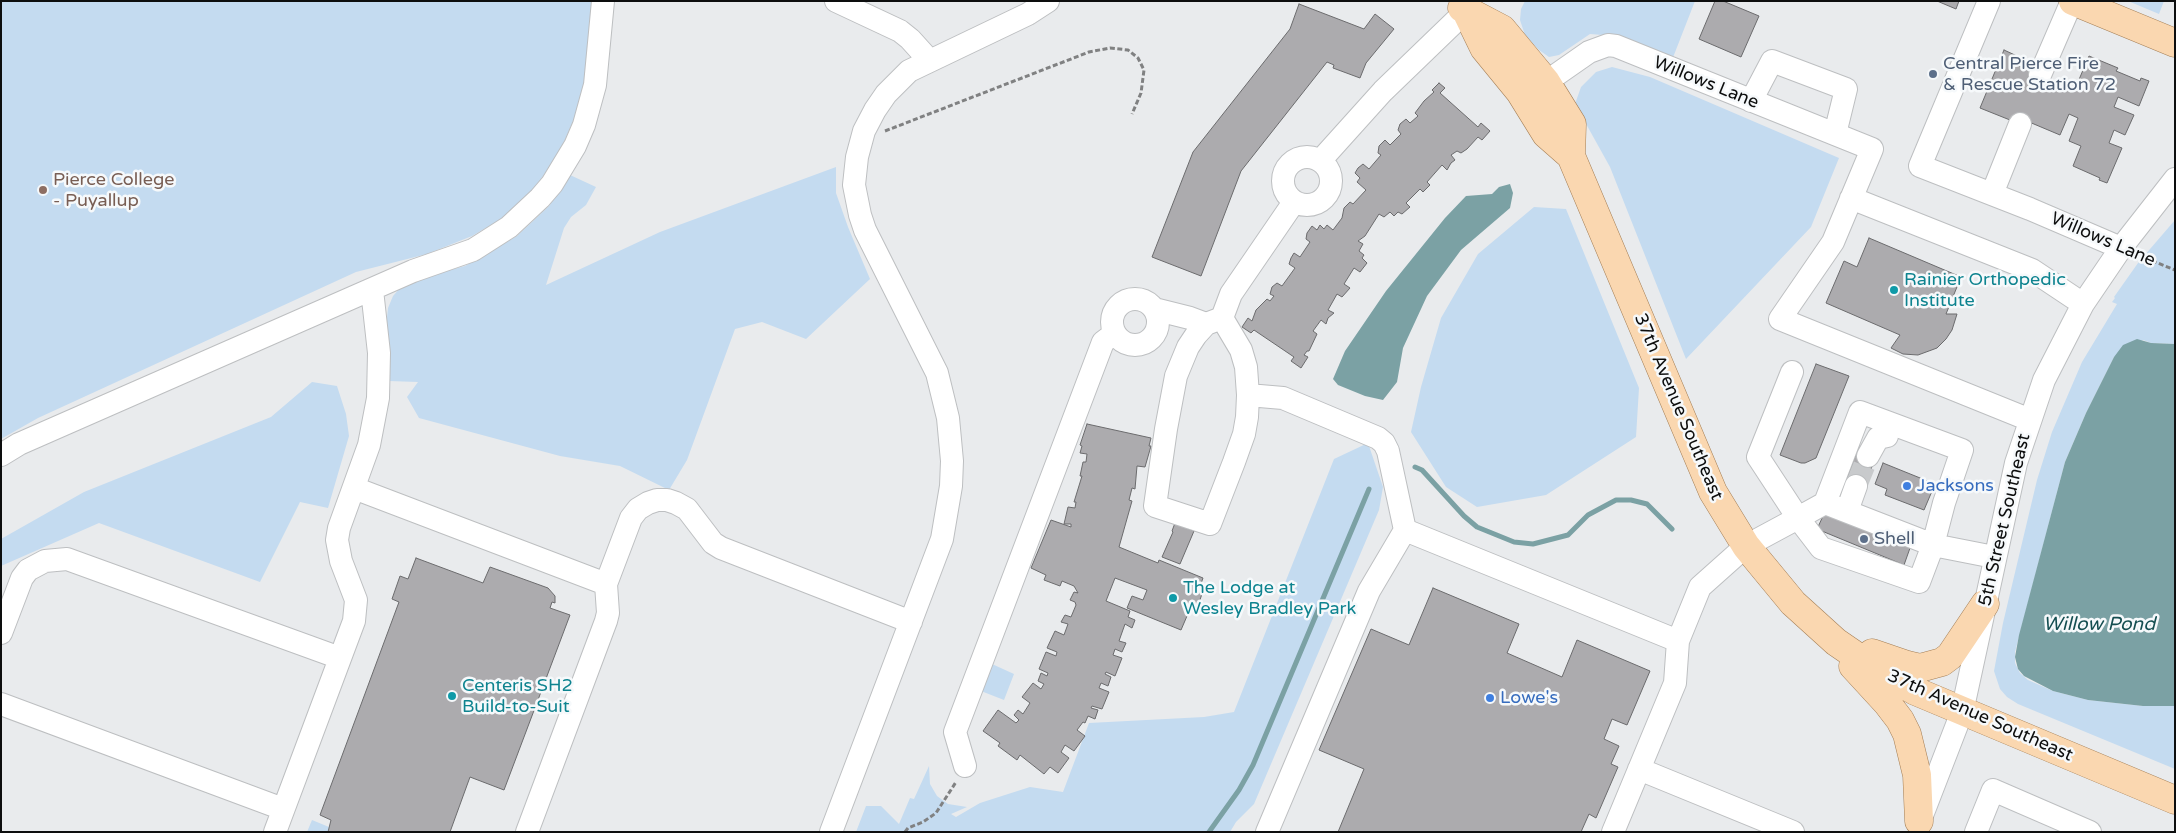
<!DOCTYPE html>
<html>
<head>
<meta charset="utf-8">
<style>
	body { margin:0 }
	#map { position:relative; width:2176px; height:833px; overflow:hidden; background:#e9ebed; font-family:"Varela Round",sans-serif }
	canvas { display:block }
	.frame { position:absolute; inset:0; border:2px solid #0d0e0e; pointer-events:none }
</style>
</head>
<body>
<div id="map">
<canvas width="2176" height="833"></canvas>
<div class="frame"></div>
</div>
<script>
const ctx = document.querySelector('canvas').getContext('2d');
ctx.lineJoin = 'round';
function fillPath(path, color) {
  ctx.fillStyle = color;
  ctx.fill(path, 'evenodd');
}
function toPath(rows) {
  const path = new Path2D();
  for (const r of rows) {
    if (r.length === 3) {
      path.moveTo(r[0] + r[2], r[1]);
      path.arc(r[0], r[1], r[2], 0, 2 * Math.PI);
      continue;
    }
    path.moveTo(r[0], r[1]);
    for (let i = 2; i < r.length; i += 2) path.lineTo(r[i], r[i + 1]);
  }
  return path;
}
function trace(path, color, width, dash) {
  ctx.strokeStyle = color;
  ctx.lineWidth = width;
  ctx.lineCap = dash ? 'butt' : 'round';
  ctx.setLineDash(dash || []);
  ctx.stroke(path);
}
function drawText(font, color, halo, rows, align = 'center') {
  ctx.font = font + ' "Varela Round",sans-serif';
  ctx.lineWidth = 5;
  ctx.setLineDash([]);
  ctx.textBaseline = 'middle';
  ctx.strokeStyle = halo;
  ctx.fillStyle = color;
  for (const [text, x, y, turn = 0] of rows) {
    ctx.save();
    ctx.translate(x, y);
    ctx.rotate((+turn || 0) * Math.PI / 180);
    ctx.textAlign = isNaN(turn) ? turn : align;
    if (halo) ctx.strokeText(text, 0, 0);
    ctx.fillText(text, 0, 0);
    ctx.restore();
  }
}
const green = toPath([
	[1,1,593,1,583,91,574,119,560,151,541,179,524,200,501,219,472,236,427,254,356,272,38,418,1,439],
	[1525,1,1695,1,1672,60,1603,35,1590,34,1559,55,1549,57,1539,50,1525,35,1520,20,1521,9],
	[2128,1,2164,1,2159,14],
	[1612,67,1650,77,1839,158,1811,227,1686,359,1610,167,1575,104,1581,87,1596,72],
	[836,167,836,193,848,227,870,279,806,339,762,322,735,329,687,460,669,490,620,466,560,456,419,418,407,397,418,382,389,381,386,327,388,308,393,296,400,288,420,278,465,266,517,236,549,206,570,175,596,187,586,205,571,217,564,228,546,285,660,232],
	[1534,207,1566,209,1639,388,1636,437,1546,495,1477,507,1446,487,1411,432,1421,387,1441,318,1478,254],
	[2175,220,2175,344,2151,343,2143,340,2114,357,2086,413,2065,462,2015,652,2015,663,2020,673,2028,680,2053,691,2088,700,2143,706,2175,706,2175,769,2018,704,2007,697,2000,689,1994,671,2003,623,2037,480,2052,432,2082,362,2117,304,2112,302,2115,298,2114,297,2138,263],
	[312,382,337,386,346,414,349,436,328,508,300,502,260,582,99,523,1,566,1,539,84,492,271,417],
	[1368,443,1383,487,1379,510,1254,804,1236,822,1230,832,856,832,866,806,881,806,899,824,910,798,914,799,929,766,930,784,937,796,948,804,967,807,951,814,956,817,980,803,1030,787,1063,792,1089,723,1204,717,1234,712,1334,459],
	[992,664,1014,674,1004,700,981,691],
	[312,820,329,827,328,832,307,832]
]);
const water = toPath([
	[1510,184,1513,193,1510,208,1461,250,1427,296,1403,348,1397,382,1383,400,1365,396,1338,385,1333,379,1345,351,1386,291,1445,218,1466,196,1492,194,1499,187],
	[2137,339,2151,343,2175,344,2175,706,2143,706,2088,700,2053,691,2024,676,2018,669,2015,657,2019,635,2065,462,2086,413,2114,357,2123,345]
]);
const stream = toPath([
	[1415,467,1422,470,1464,516,1477,527,1514,542,1533,544,1568,535,1588,515,1616,500,1631,500,1647,504,1672,529],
	[1209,832,1239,790,1253,765,1369,489]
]);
const building = toPath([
	[1715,1,1723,1,1759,16,1741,57,1699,39,1715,1],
	[1937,1,1959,1,1956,9,1937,1],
	[1299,4,1364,29,1375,14,1394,29,1366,63,1360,78,1333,68,1334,65,1327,62,1241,171,1201,276,1152,257,1193,152,1290,29,1299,4],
	[2004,50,2017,56,2014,64,2075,89,2089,56,2118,68,2116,71,2140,81,2141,78,2149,81,2139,106,2118,97,2114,107,2134,115,2125,135,2114,130,2109,143,2122,148,2107,183,2099,180,2100,178,2073,166,2081,146,2069,141,2078,118,2069,114,2060,135,2022,119,2020,124,1980,108,2004,50],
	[1439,83,1445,88,1440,93,1478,127,1481,123,1490,131,1482,140,1478,137,1467,149,1461,153,1457,151,1451,155,1455,160,1451,163,1447,170,1442,165,1427,182,1430,185,1423,192,1420,189,1406,203,1410,207,1402,214,1398,212,1394,216,1390,212,1384,217,1379,214,1365,236,1358,241,1363,244,1359,251,1364,255,1362,258,1367,263,1360,272,1354,268,1344,284,1350,288,1342,297,1337,294,1328,310,1334,313,1328,318,1326,324,1321,320,1313,331,1317,334,1309,351,1307,351,1304,355,1308,357,1301,368,1291,361,1294,357,1254,330,1251,333,1242,327,1248,318,1252,321,1256,310,1267,299,1270,301,1274,296,1270,294,1272,287,1277,283,1282,286,1295,268,1289,264,1291,258,1294,253,1300,257,1310,242,1306,239,1307,233,1312,226,1317,230,1320,225,1324,229,1327,225,1333,230,1342,218,1344,208,1350,202,1353,204,1366,190,1357,182,1360,178,1355,173,1358,168,1363,164,1369,169,1381,155,1378,153,1379,146,1385,140,1390,145,1401,134,1398,130,1400,124,1406,119,1410,123,1418,116,1415,113,1424,101,1434,92,1432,90,1439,83],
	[1869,238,1961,277,1946,314,1957,314,1952,330,1946,339,1937,348,1918,355,1903,354,1891,348,1900,335,1826,303,1844,261,1857,267,1869,238],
	[1816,364,1849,376,1816,458,1805,463,1801,463,1780,455,1816,364],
	[1087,424,1151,438,1149,446,1151,446,1145,467,1137,466,1135,489,1132,488,1129,500,1132,501,1119,547,1158,563,1159,560,1203,578,1198,592,1202,594,1196,611,1190,609,1181,630,1127,608,1132,596,1143,600,1147,590,1115,578,1106,601,1130,611,1128,617,1135,620,1132,628,1125,624,1119,641,1126,643,1122,652,1115,649,1113,655,1122,658,1115,676,1106,672,1105,674,1111,677,1108,686,1101,683,1099,688,1109,692,1102,709,1092,706,1091,708,1098,710,1095,719,1088,716,1085,723,1083,722,1077,730,1085,736,1074,751,1065,745,1061,752,1069,758,1058,773,1050,767,1044,774,1020,755,1017,760,998,746,1000,743,983,731,998,710,1016,723,1019,720,1014,715,1018,710,1023,714,1030,703,1022,697,1033,683,1041,689,1044,684,1038,681,1041,673,1047,676,1048,673,1039,669,1046,652,1056,656,1057,652,1047,648,1055,631,1064,635,1068,624,1061,622,1065,615,1071,617,1076,605,1075,602,1070,600,1074,592,1078,593,1074,586,1062,581,1060,586,1044,580,1046,575,1031,568,1051,520,1071,527,1071,524,1064,524,1068,507,1075,508,1076,502,1074,502,1082,476,1080,476,1083,462,1086,462,1087,454,1080,453,1082,446,1080,445,1087,424],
	[1857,451,1875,459,1863,489,1845,482,1857,451],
	[1883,463,1935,484,1924,510,1885,495,1887,489,1875,484,1883,463],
	[1824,514,1910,548,1904,565,1817,529,1824,514],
	[1175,523,1194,531,1180,564,1162,557,1173,532,1172,531,1175,523],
	[416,558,483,583,490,567,548,588,555,596,555,603,552,602,550,608,570,615,504,790,470,777,450,832,328,832,331,820,320,815,399,602,392,599,400,576,408,579,416,558],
	[1433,588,1519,624,1507,653,1562,677,1577,640,1650,671,1627,725,1612,719,1604,739,1619,746,1611,764,1618,767,1596,818,1589,814,1581,832,1338,832,1364,769,1319,750,1371,629,1409,645,1433,588]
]);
const minorTunnel = toPath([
	[1856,486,1868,456]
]);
const path = toPath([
	[885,131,1089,52,1110,48,1128,50,1138,58,1144,70,1141,93,1132,114],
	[2138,255,2175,270],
	[905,832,908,828,923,822,936,813,956,782]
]);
const minor = toPath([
	[836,1,900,31,910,39,929,60],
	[1989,1,1920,166,2030,209,2121,248],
	[2040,75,2072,1],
	[1546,82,1589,52,1608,45,1616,46,1872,149,1833,242,1780,319,2030,420],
	[1751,101,1772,61,1846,89,1835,134],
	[1307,181,24],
	[1320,161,1383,91,1466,11],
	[1992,194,2020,124],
	[1851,198,2032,270,2083,304],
	[1135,322,23],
	[1154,309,1190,318,1206,324],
	[1222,318,1241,350,1246,367,1248,395,1247,417,1244,434,1234,462,1210,524,1155,506,1166,429,1176,376,1188,347,1196,335,1206,324,1222,318,1231,294,1294,202],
	[1248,395,1283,398,1378,438,1384,443,1388,451,1405,530],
	[1,455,19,444,413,271,473,250,509,227,540,198,552,184,575,146,584,125,595,85,603,1],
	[1868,456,1878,438,1887,436],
	[354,488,606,584],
	[1825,503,1933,545,1994,557],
	[1847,511,1856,486],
	[1,633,22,578,28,570,45,561,67,559,340,658],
	[1,704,283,809],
	[965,766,955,732,1103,342,1115,333],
	[1639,769,1793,832],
	[1921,818,1962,712,2016,463,2044,380,2083,304,2121,248,2175,179],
	[275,832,354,621,356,600,341,561,337,540,339,528,369,445,378,398,379,353,372,290],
	[527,832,606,621,608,613,606,584,631,518,638,509,648,503,657,500,667,500,676,503,687,509,713,543,721,548,911,622],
	[831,832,942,539,951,486,952,461,948,418,937,373,865,230,860,215,854,185,857,157,864,131,875,110,886,94,909,71,1028,14,1048,1],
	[1267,832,1369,591,1405,530,1678,641],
	[1613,832,1675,683,1678,641,1700,587,1746,546,1798,518,1825,503,1860,412,1962,450,1944,503,1933,545,1919,582,1821,548,1798,518,1758,457,1792,372],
	[1976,832,1993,790,2090,832]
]);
const major = toPath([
	[2073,1,2175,43],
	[1462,8,1502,29,1546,82,1572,124,1571,156],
	[1466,11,1484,48,1520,92,1546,134,1571,156,1713,492,1746,546,1793,603,1836,642,1871,666,1915,691,2175,800],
	[1872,653,1907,665,1920,668,1942,662,1950,656,1985,604],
	[1853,666,1887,703,1900,720,1907,734,1917,775,1919,821]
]);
const markers = [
	[1933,74,5,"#5c6f8a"],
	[43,190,5,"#8d6e63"],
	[1894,290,5,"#0f9aa8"],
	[1907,486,5,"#3f7fe0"],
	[1864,539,5,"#5c6f8a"],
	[1173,598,5,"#0f9aa8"],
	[452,696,5,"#0f9aa8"],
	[1490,698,5,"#3f7fe0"]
];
const serviceNames = [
	["Central Pierce Fire",1943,64],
	["& Rescue Station 72",1943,85],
	["Shell",1874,539]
];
const streetNames = [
	["Willows Lane",1706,83,22],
	["Willows Lane",2103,240,23],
	["37th Avenue Southeast",1678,407,67],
	["5th Street Southeast",2005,520,-77],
	["37th Avenue Southeast",1980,716,24]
];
const educationNames = [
	["Pierce College",53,180],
	["- Puyallup",53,201]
];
const cultureNames = [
	["Rainier Orthopedic",1904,280],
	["Institute",1904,301],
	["The Lodge at",1183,588],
	["Wesley Bradley Park",1183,609],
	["Centeris SH2",462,686],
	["Build-to-Suit",462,707]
];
const shopNames = [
	["Jacksons",1917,486],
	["Lowe's",1500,698]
];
const waterNames = [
	["Willow Pond",2099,625]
];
fillPath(green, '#c4dbf0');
fillPath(water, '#7ba1a4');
trace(stream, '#7ba1a4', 5);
fillPath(building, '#acabae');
trace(building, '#6b6b6d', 1);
trace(minorTunnel, '#c8cacc', 22, [22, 11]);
trace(minor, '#bdbfc1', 24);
trace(major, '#a47f56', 29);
trace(path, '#808182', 3, [5, 2.5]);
trace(minor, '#fff', 22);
trace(major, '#fad7b0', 28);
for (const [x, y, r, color] of markers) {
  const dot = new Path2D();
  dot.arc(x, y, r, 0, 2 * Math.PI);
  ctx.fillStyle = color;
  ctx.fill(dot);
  trace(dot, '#f6f9fb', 2);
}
drawText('18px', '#4e5e75', '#f6f9fb', serviceNames, 'left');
drawText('18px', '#0d0e0e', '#f6f9fb', streetNames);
drawText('18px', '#785e54', '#f6f9fb', educationNames, 'left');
drawText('18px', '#0d838f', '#f6f9fb', cultureNames, 'left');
drawText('18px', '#366cbe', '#f6f9fb', shopNames, 'left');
drawText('italic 19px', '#144e51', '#f6f9fb', waterNames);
</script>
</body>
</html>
